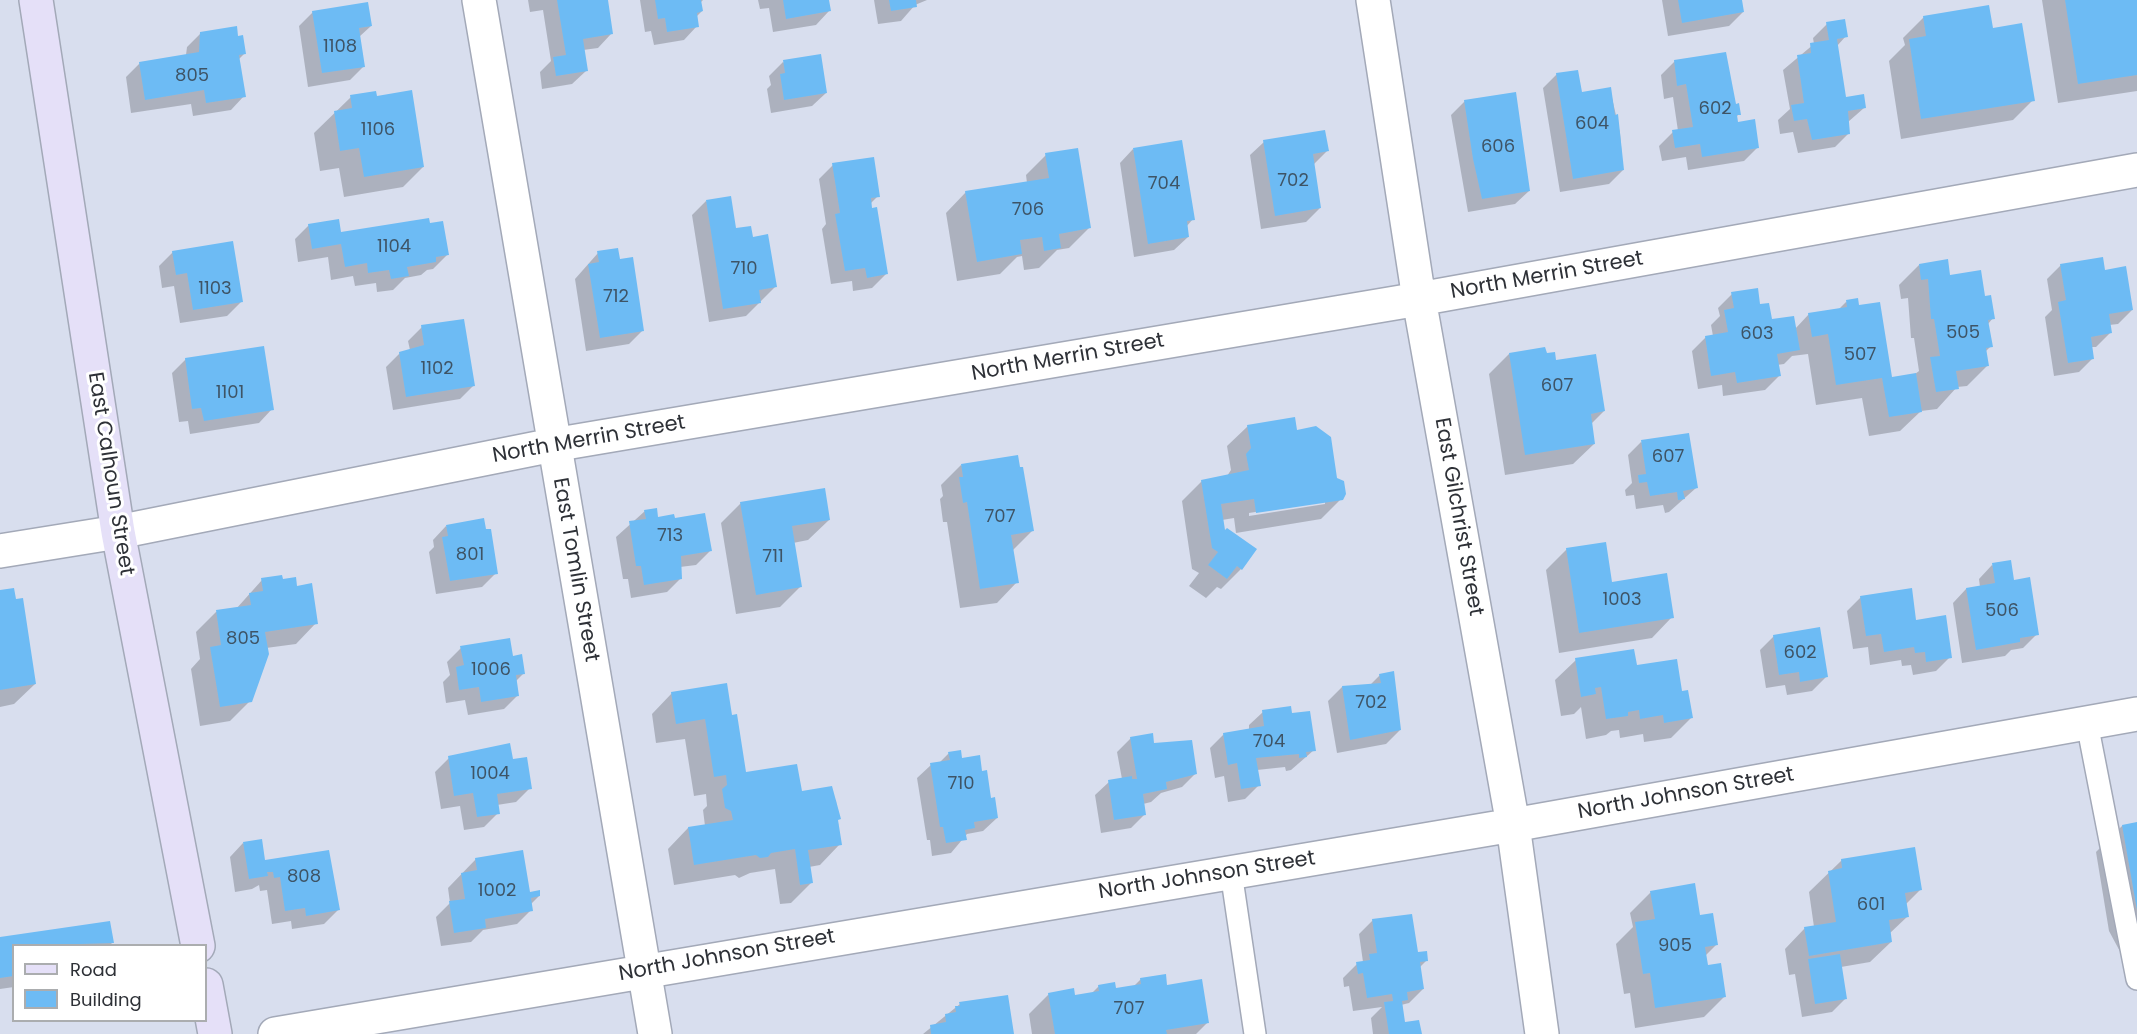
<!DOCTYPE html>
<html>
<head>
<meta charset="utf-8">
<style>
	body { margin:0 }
	#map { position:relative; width:2137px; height:1034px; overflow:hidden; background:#d8deee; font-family:Poppins,sans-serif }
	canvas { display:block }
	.legend { position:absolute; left:12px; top:944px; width:195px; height:78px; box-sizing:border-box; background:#fff; border:2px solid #abadaf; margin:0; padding:8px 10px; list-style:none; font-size:18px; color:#2e3137 }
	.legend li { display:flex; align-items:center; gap:12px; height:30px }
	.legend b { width:30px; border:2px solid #abadaf }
</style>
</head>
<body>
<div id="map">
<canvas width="2137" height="1034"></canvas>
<ul class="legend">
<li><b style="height:8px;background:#e5e0f8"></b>Road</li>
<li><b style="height:16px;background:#6dbbf4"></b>Building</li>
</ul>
</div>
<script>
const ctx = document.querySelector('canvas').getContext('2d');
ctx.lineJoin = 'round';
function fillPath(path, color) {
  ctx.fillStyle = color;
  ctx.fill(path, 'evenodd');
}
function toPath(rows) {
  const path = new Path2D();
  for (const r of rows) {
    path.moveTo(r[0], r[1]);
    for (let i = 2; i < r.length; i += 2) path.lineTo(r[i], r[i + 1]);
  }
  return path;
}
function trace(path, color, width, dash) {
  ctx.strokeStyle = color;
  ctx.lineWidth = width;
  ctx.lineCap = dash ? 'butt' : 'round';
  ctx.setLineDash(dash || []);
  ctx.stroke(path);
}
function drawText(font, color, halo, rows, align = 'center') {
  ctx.font = font + ' Poppins,sans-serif';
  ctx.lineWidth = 6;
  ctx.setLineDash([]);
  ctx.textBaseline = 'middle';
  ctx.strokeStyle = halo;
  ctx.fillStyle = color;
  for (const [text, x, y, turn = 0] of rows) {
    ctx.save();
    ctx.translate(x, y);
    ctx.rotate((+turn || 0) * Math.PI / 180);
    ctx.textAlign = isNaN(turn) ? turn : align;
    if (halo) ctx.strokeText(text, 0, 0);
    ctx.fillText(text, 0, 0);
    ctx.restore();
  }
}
const shadow = toPath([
	[528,0,606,0,611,34,598,48,583,50,586,71,572,84,542,89,540,72,551,61,543,10,530,12],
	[640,0,703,0,700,3,702,11,696,17,697,26,684,40,654,45,651,31,645,32],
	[758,0,828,0,829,11,816,25,773,32,769,8,760,9],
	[874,0,927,0,915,5,901,21,878,24],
	[1662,0,1741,0,1743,12,1729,26,1668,36],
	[2042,0,2137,0,2137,91,2058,103],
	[313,12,371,26,359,37,364,66,350,80,308,87,299,26],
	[1924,17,1992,29,2033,100,2013,120,1901,139,1889,61,1905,45,1903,38],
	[1827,24,1846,36,1837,46,1845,98,1864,108,1848,122,1849,133,1835,147,1798,153,1793,132,1780,134,1778,120,1790,109,1783,70,1814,44,1813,38],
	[201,33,237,38,244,54,239,59,244,96,231,110,193,116,191,104,131,113,126,77,140,63,186,55,187,47],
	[1675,61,1734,106,1739,114,1736,117,1737,123,1758,147,1744,161,1688,170,1686,157,1662,161,1659,146,1673,132,1678,131,1673,97,1664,99,1661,75],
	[783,62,826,93,812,106,771,113,767,89,771,85,769,76],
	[1557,74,1581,93,1610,89,1620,133,1623,170,1609,184,1560,192,1543,88],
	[351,97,423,167,403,187,344,197,339,168,320,171,314,133],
	[1465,101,1529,191,1515,204,1468,212,1451,115],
	[1264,142,1327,151,1313,165,1320,208,1306,222,1261,229,1250,155],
	[1133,149,1193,219,1186,227,1188,237,1174,250,1134,257,1120,163],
	[1046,155,1089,228,1069,248,1057,250,1039,268,1024,270,1022,256,1017,257,1000,274,957,281,946,213,966,192,1027,183,1026,175],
	[833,165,878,196,870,204,886,274,872,288,853,291,852,281,831,284,822,229,826,224,819,179],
	[706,201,735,230,751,239,775,287,746,316,709,322,692,215],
	[309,225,447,255,433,269,427,270,421,275,405,278,393,290,377,292,376,283,355,286,353,276,331,280,328,257,298,262,295,239],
	[173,252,241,302,227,316,180,323,174,286,162,288,159,266],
	[598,253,643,330,629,344,586,351,575,279],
	[1919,265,1949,277,1983,297,1993,318,1988,324,1991,346,1985,352,1988,365,1967,386,1957,387,1937,409,1921,411,1900,431,1869,436,1862,398,1816,405,1808,354,1792,356,1784,364,1777,365,1779,376,1765,390,1723,396,1722,385,1698,389,1692,351,1706,337,1713,336,1711,325,1720,316,1718,308,1732,294,1758,306,1771,321,1795,329,1809,314,1838,310,1846,302,1858,307,1891,378,1915,374,1919,371,1914,338,1911,338,1908,298,1901,299,1899,285],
	[2061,265,2132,310,2118,324,2109,325,2110,333,2096,347,2091,347,2093,358,2079,372,2054,376,2045,317,2052,310,2047,279],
	[422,327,474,385,460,399,393,410,386,367,400,353,410,350,408,341],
	[1509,354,1546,355,1604,411,1591,424,1594,444,1573,464,1505,475,1489,374],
	[186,359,272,409,259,423,190,434,188,421,179,422,172,373],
	[1248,426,1296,431,1336,479,1341,499,1321,519,1236,533,1234,518,1222,520,1224,533,1255,550,1241,569,1221,589,1217,587,1206,598,1189,586,1199,573,1192,569,1182,501,1202,481,1227,476,1231,470,1227,446],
	[1325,501,1325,504,1249,516,1249,513],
	[1641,442,1696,488,1669,512,1665,513,1663,505,1636,509,1634,495,1626,496,1625,490,1632,483,1628,455],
	[961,465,1032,531,1012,551,1017,582,997,603,960,608,947,522,943,522,940,499,943,496,941,485],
	[741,503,829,520,808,540,793,543,800,587,780,607,736,614,721,523],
	[645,511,710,551,696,565,680,567,681,578,667,592,631,598,628,579,623,579,616,537],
	[446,526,496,573,482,587,436,594,429,552,434,547,433,540],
	[1567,549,1611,584,1672,617,1652,638,1559,653,1546,570],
	[1992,565,2013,582,2037,634,2023,648,2011,650,2005,656,1962,663,1953,603,1966,589,1980,587,1979,579],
	[262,580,282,581,296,587,316,623,296,644,266,648,250,701,230,721,200,726,191,669,200,659,196,632,216,612,236,609],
	[0,592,35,684,14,704,0,707],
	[1861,597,1915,621,1950,657,1936,671,1913,675,1911,665,1902,666,1901,660,1870,665,1868,647,1853,649,1847,611],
	[1774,636,1826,677,1812,691,1787,695,1785,685,1766,688,1760,650],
	[461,648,512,658,524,673,516,681,518,695,504,709,468,715,465,700,446,703,443,682,450,675,447,662],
	[1576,660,1636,667,1681,692,1691,718,1671,738,1644,742,1643,734,1620,738,1619,730,1611,731,1606,735,1586,739,1581,707,1574,714,1561,716,1555,680],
	[1380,675,1400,730,1386,744,1337,753,1328,701,1342,687,1370,685],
	[672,693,731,717,745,773,800,793,836,800,840,844,820,865,809,867,812,882,791,903,780,904,775,869,750,873,739,878,735,875,674,885,668,849,688,828,705,826,703,810,707,806,706,794,694,796,685,739,656,743,652,714],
	[1263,712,1314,750,1291,770,1286,771,1285,767,1257,770,1259,785,1245,799,1228,802,1224,776,1215,778,1210,748,1224,734,1249,730,1249,725],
	[1131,738,1153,745,1196,773,1182,787,1161,793,1151,802,1143,804,1145,814,1131,828,1101,833,1095,795,1109,782,1122,779,1117,752],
	[949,753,981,773,997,818,983,831,967,834,951,853,932,856,930,840,927,840,917,778,931,765,939,763],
	[449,758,511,761,530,788,516,802,497,805,498,813,484,827,464,830,460,806,441,809,435,772],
	[2137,824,2137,971,2131,972,2109,931,2096,852,2122,826],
	[243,843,264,862,338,910,324,924,292,929,291,921,272,924,267,890,260,891,259,885,252,889,235,892,230,857],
	[476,859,528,894,539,896,530,905,531,910,517,924,483,930,471,942,441,946,436,917,450,903,448,888],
	[1842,860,1920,890,1906,904,1908,916,1889,934,1891,942,1870,962,1841,967,1846,998,1832,1012,1802,1017,1795,974,1789,975,1785,949,1805,928,1814,927,1809,892],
	[1651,892,1699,917,1716,945,1705,956,1707,967,1724,997,1704,1017,1635,1028,1630,993,1624,994,1616,944,1633,927,1630,913],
	[1373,920,1427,960,1419,968,1423,989,1409,1003,1401,1005,1404,1024,1420,1034,1373,1034,1371,1018,1382,1007,1353,1011,1349,986,1344,987,1343,978,1357,964,1363,962,1359,934],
	[0,939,112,943,109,946,14,946,14,987,0,989],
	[1141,979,1166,987,1208,1022,1196,1034,1032,1034,1029,1014,1049,994,1074,996,1091,994,1099,986,1115,990,1133,987],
	[960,1004,1012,1034,923,1034]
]);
const building = toPath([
	[557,0,608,0,613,34,583,39,588,71,556,76,553,57,566,55],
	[655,0,701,0,703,11,697,13,699,27,667,32,665,18,658,19],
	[783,0,829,0,831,11,786,19],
	[889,0,916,0,917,7,891,11],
	[1678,0,1742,0,1744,12,1682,23],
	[2065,0,2137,0,2137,75,2078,84],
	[368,2,372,26,359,28,365,67,322,73,312,11],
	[1989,5,1993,28,2022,23,2035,101,1921,119,1909,39,1926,36,1923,16],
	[1845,19,1848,37,1837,39,1846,97,1864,94,1866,108,1848,111,1850,134,1812,140,1807,119,1794,121,1791,105,1804,103,1797,55,1811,53,1810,43,1829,40,1826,22],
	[237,26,238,36,243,35,246,54,239,55,246,97,206,103,204,90,145,100,139,62,199,52,200,32],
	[1726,52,1736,104,1739,103,1741,115,1737,115,1738,122,1755,119,1759,148,1702,157,1700,144,1675,148,1672,130,1693,127,1686,84,1677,86,1674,60],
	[821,54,827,93,784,100,780,74,785,73,783,60],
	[1578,70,1582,92,1611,87,1615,115,1618,114,1624,170,1573,179,1556,73],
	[412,90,424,167,364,177,359,148,340,151,334,111,352,108,350,95,376,91,377,96],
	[1516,92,1530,191,1482,199,1473,159,1464,100],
	[1325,130,1329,151,1313,154,1321,208,1275,216,1263,140],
	[1182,140,1195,220,1187,221,1189,237,1148,244,1133,148],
	[1078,148,1091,228,1059,234,1061,248,1044,251,1042,237,1020,240,1022,254,977,262,965,191,1049,178,1045,153],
	[874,157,880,197,871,198,872,208,877,207,888,274,867,278,865,268,845,271,835,214,840,213,832,163],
	[731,196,736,228,751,226,753,237,768,234,777,287,759,290,761,303,723,309,706,200],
	[429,218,430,223,443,221,449,255,436,257,436,262,407,267,409,276,391,279,389,270,368,273,367,263,345,267,341,244,312,249,308,224,339,219,341,232],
	[233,241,243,302,193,310,187,273,176,275,172,251],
	[618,248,620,259,633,257,644,331,600,338,588,264,599,262,597,251],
	[2103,257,2105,270,2126,266,2133,310,2109,314,2112,333,2091,337,2094,359,2068,363,2058,302,2066,300,2060,264],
	[1948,259,1950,275,1981,270,1985,296,1991,295,1995,319,1988,320,1993,347,1986,348,1989,366,1956,371,1959,389,1936,392,1930,357,1940,356,1934,319,1931,319,1928,279,1921,280,1919,264],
	[1758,288,1760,304,1769,303,1772,319,1794,316,1800,350,1777,354,1781,376,1737,383,1735,372,1711,376,1705,336,1728,332,1724,310,1734,308,1731,292],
	[1858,298,1859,305,1880,302,1892,377,1916,373,1922,412,1889,417,1882,378,1836,385,1828,334,1812,337,1808,313,1847,307,1846,300],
	[464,319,475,386,406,397,399,352,424,345,421,325],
	[264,346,274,410,204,421,201,408,192,409,185,358],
	[1545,347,1547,353,1555,352,1556,360,1596,354,1605,411,1591,414,1595,444,1525,455,1509,353],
	[1295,417,1297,430,1316,426,1331,437,1337,478,1344,481,1346,494,1343,500,1256,513,1254,499,1221,504,1225,530,1227,528,1257,549,1242,570,1237,566,1227,579,1208,565,1218,552,1212,548,1201,480,1249,470,1246,454,1251,448,1247,425],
	[1689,433,1698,488,1683,491,1685,499,1678,500,1677,492,1650,496,1647,482,1639,483,1638,475,1646,474,1641,440],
	[1018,455,1020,467,1023,467,1034,531,1011,535,1019,583,980,589,967,502,963,503,959,477,963,477,961,464],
	[825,488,830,520,792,526,802,587,756,595,740,502],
	[657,508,658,517,674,514,675,518,705,513,712,551,681,556,682,579,644,585,641,566,636,566,629,521,646,519,644,510],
	[484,518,486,529,491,529,498,574,450,581,442,537,448,536,446,525],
	[1606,542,1612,582,1667,573,1674,618,1579,633,1566,548],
	[2011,560,2014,580,2030,577,2039,635,2020,638,2020,642,1976,650,1966,588,1995,583,1992,563],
	[282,575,283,579,296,577,297,586,312,583,318,624,265,632,269,654,252,702,220,707,210,647,221,645,216,610,251,605,249,593,263,591,261,578],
	[14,588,16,599,23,598,36,684,0,690,0,590],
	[1912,588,1916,620,1946,615,1952,658,1926,662,1925,652,1915,653,1914,647,1884,652,1881,634,1866,636,1860,596],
	[1820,627,1828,677,1800,682,1799,672,1779,675,1773,635],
	[510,638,513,656,522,654,525,674,516,675,519,696,481,702,479,687,459,690,456,667,464,665,460,646],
	[1634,649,1637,665,1677,659,1682,691,1688,690,1693,718,1664,723,1663,715,1640,719,1639,710,1628,712,1628,716,1606,719,1601,687,1595,688,1596,694,1581,697,1575,658],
	[1394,671,1401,730,1350,740,1342,686,1381,683,1379,674],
	[727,683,732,715,737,714,746,772,797,764,802,791,832,786,841,819,838,820,842,845,808,850,813,883,800,885,795,849,771,853,768,857,760,858,756,855,694,865,688,827,733,820,731,811,725,808,722,789,727,785,726,775,714,777,705,719,676,724,671,692],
	[1291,706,1292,713,1310,711,1316,751,1306,752,1307,757,1299,758,1299,754,1256,758,1261,786,1241,789,1237,763,1228,765,1223,733,1264,726,1262,710],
	[1153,733,1154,743,1192,740,1197,774,1166,782,1167,789,1143,794,1146,815,1114,820,1108,780,1132,776,1132,779,1137,779,1130,737],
	[510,743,513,759,527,757,532,789,497,794,500,814,477,817,473,793,454,796,448,756],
	[961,750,962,758,980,755,982,771,987,770,991,798,995,797,998,818,974,822,975,828,965,830,967,840,946,843,943,827,940,827,930,763,950,760,948,752],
	[2137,822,2137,910,2122,825],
	[262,839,265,860,329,850,340,910,306,916,305,908,285,911,280,877,274,878,273,872,267,872,268,876,249,879,243,842],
	[1915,847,1922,890,1905,893,1909,917,1889,920,1892,942,1809,956,1804,927,1836,922,1828,871,1842,868,1841,859],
	[523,850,530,892,540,890,540,896,531,898,533,911,485,919,486,928,454,933,449,901,465,899,461,873,477,870,475,858],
	[1695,883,1700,915,1713,913,1718,945,1705,947,1708,965,1721,963,1726,997,1655,1008,1650,973,1643,974,1635,922,1655,919,1650,891],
	[1412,914,1418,952,1427,951,1428,961,1420,962,1424,989,1407,992,1408,1000,1402,1001,1405,1022,1419,1020,1422,1034,1389,1034,1384,1002,1393,1001,1392,994,1367,998,1363,973,1358,974,1356,962,1370,960,1369,954,1377,953,1372,919],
	[110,921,114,943,14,946,14,976,0,978,0,937],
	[1840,954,1847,999,1815,1004,1808,959],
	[1166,974,1167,985,1202,979,1209,1023,1166,1030,1167,1034,1055,1034,1048,993,1074,988,1075,995,1099,991,1098,985,1115,982,1116,988,1141,984,1140,978],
	[1008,995,1014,1034,931,1034,930,1025,946,1022,945,1014,956,1012,955,1006,960,1006,959,1002]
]);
const lane = toPath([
	[2087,723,2137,979],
	[1231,872,1255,1034]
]);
const street = toPath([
	[479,0,655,1034],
	[1373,0,1419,299,1513,825,1542,1034],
	[0,551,118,532,553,445,1419,299,2137,170],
	[275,1034,1513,825,2137,714]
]);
const secondary = toPath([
	[36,0,118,532,198,946],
	[206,985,215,1034]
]);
const numberNames = [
	["1108",340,47],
	["805",192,76],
	["602",1715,109],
	["604",1592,124],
	["1106",378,130],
	["606",1498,147],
	["702",1293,181],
	["704",1164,184],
	["706",1028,210],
	["1104",394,247],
	["710",744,269],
	["1103",215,289],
	["712",616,297],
	["505",1963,333],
	["603",1757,334],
	["507",1860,355],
	["1102",437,369],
	["607",1557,386],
	["1101",230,393],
	["607",1668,457],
	["707",1000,517],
	["713",670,536],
	["801",470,555],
	["711",773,557],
	["1003",1622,600],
	["506",2002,611],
	["805",243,639],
	["602",1800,653],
	["1006",491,670],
	["702",1371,703],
	["704",1269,742],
	["1004",490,774],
	["710",961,784],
	["808",304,877],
	["1002",497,891],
	["601",1871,905],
	["905",1675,946],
	["707",1129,1009]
];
const streetNames = [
	["North Merrin Street",1547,276,-10],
	["North Merrin Street",1068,358,-10],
	["North Merrin Street",589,440,-10],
	["East Calhoun Street",110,474,81],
	["East Gilchrist Street",1458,517,80],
	["East Tomlin Street",575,570,80],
	["North Johnson Street",1686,794,-10],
	["North Johnson Street",1207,876,-9],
	["North Johnson Street",727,956,-10]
];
fillPath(shadow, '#0003');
fillPath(building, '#6dbbf4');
trace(lane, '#a3a9b8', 24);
trace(street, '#a3a9b8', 36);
trace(secondary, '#a3a9b8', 36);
trace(lane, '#fff', 21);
trace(street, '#fff', 33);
trace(secondary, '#e5e0f8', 33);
drawText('18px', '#3e5466', null, numberNames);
drawText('21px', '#2e3137', '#fff', streetNames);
</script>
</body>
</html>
